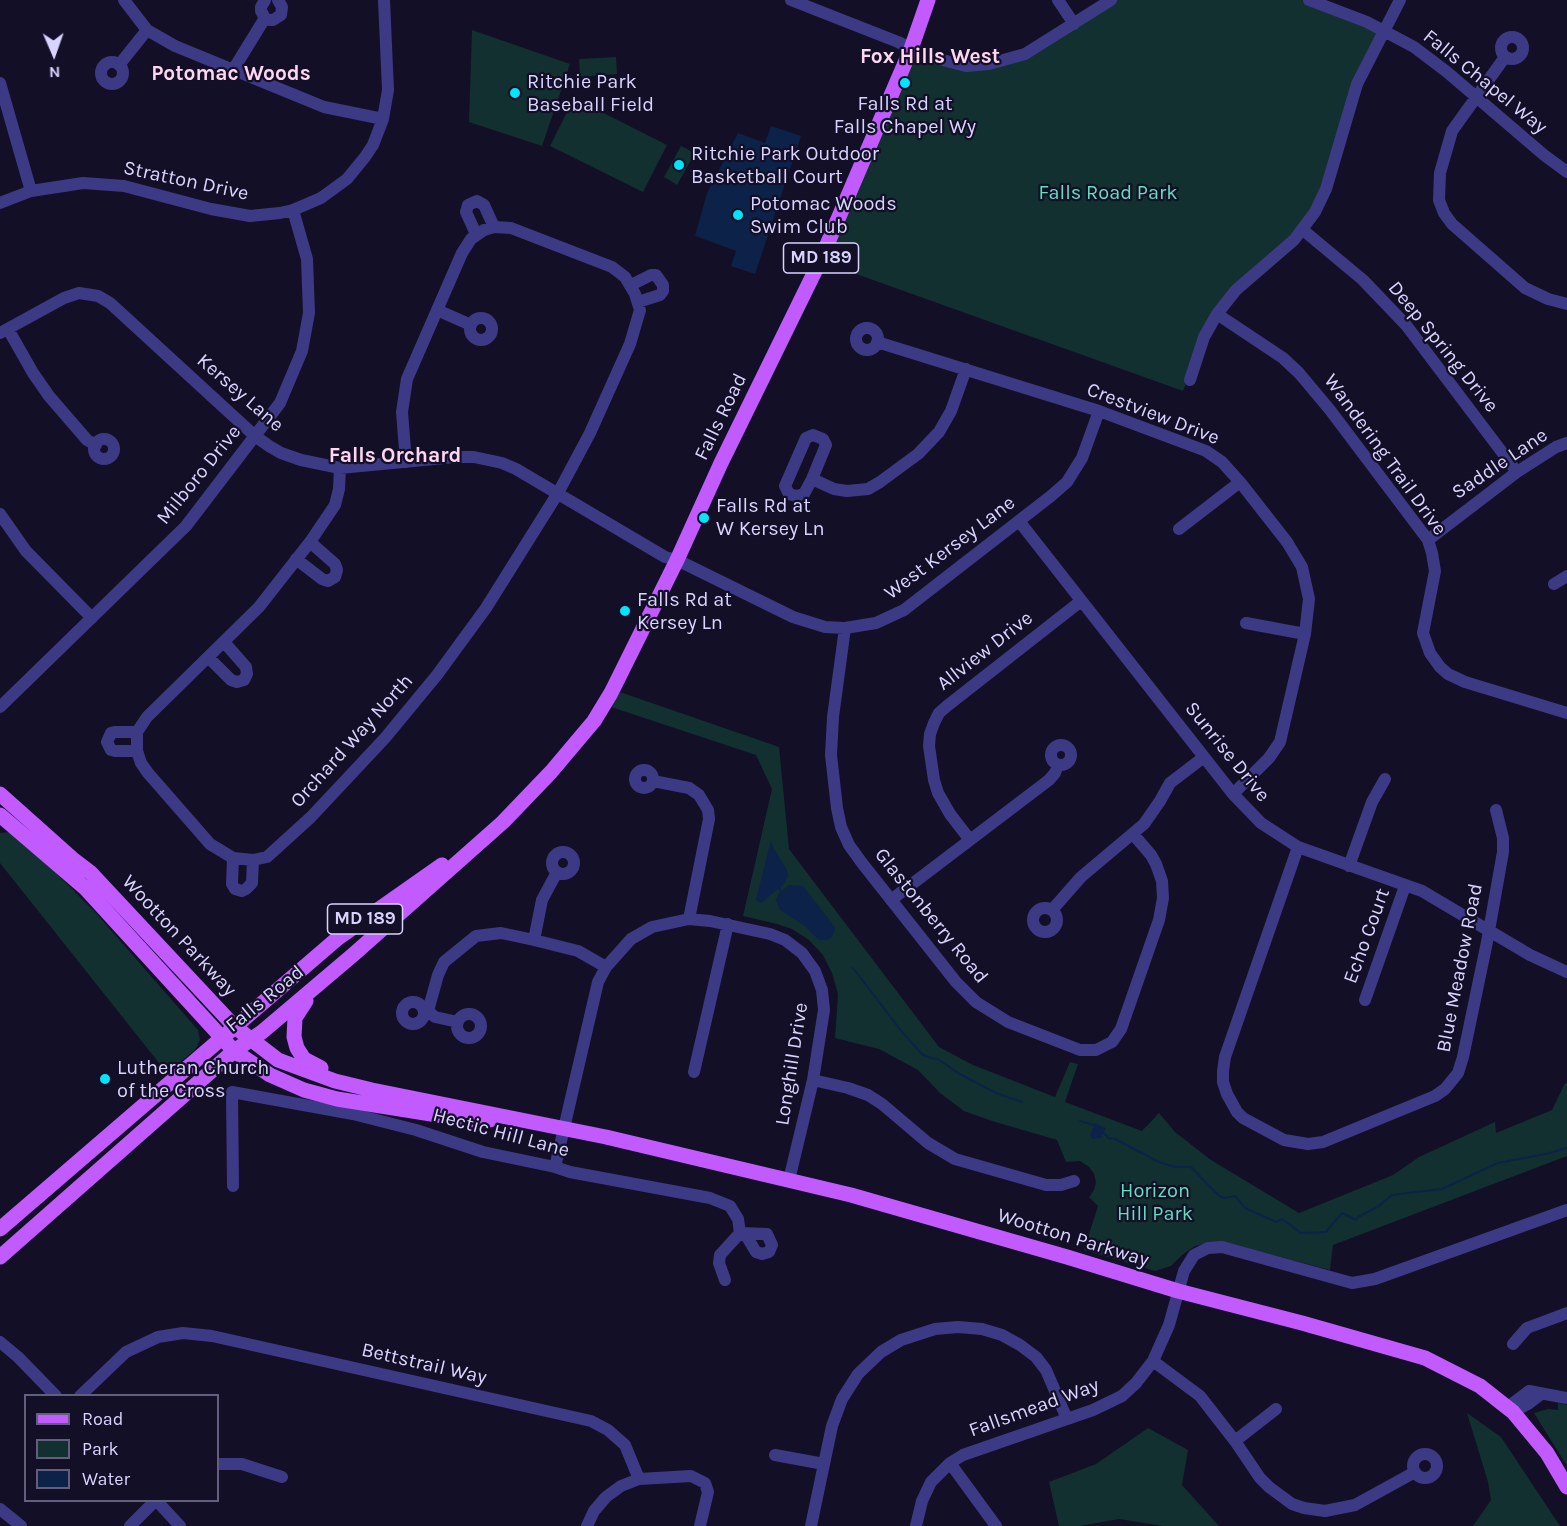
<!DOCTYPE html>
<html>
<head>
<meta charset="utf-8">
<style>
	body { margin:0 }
	#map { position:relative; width:1567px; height:1526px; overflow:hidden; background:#130f26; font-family:Karla,sans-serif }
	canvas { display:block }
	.legend { position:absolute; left:24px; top:1394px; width:195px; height:108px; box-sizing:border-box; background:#130f26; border:2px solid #625e7d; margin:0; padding:8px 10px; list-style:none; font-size:18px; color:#d9d4ff }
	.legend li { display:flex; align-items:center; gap:12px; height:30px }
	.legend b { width:30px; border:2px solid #625e7d }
	.north { position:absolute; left:24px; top:24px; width:60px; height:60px; -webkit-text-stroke:4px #130f26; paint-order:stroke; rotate:178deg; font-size:16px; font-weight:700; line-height:24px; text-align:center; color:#d9d4ff }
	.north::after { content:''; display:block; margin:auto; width:21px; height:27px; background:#d9d4ff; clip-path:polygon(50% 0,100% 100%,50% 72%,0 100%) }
</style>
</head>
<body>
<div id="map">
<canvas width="1567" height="1526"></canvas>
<ul class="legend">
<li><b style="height:8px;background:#c25bff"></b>Road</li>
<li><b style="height:16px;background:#12302f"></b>Park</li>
<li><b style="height:16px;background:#0c2248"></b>Water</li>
</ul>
<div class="north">N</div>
</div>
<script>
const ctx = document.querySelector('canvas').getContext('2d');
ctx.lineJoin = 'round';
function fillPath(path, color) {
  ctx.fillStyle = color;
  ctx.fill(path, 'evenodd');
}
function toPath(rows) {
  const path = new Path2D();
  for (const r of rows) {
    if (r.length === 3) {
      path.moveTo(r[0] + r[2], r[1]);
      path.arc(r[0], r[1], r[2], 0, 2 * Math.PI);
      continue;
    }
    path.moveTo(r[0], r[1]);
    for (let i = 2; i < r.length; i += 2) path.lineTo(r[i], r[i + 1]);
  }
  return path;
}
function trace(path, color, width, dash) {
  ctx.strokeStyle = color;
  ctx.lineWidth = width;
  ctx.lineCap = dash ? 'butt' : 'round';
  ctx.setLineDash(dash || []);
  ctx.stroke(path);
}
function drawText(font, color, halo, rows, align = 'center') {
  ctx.font = font + ' Karla,sans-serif';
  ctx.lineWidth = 4.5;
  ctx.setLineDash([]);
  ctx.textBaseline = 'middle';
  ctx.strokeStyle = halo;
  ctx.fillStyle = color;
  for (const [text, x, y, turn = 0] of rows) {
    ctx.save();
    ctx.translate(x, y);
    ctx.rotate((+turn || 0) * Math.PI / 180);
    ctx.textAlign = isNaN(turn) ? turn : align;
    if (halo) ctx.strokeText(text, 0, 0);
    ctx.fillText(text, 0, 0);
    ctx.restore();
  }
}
const green = toPath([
	[1111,0,1309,0,1384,30,1315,212,1217,314,1183,391,820,261,911,49,946,62,1008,60],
	[472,30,570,64,542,146,469,122],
	[616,57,617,74,580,77,579,59],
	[574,98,667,145,643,192,550,146],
	[681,146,695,153,677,185,664,177],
	[620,692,779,747,789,849,939,1047,973,1065,1055,1097,1070,1062,1078,1064,1065,1102,1142,1131,1159,1113,1175,1132,1211,1160,1299,1213,1393,1175,1419,1157,1495,1122,1496,1133,1552,1110,1565,1083,1567,1084,1567,1156,1333,1245,1330,1270,1223,1242,1209,1243,1195,1246,1182,1255,1171,1266,1155,1271,1084,1250,1098,1206,1089,1197,1094,1190,1096,1182,1094,1174,1089,1167,1080,1161,1066,1162,1057,1140,992,1121,964,1111,940,1093,918,1070,879,1049,835,1038,838,994,832,973,823,955,809,940,792,929,777,924,743,916,772,789,756,755,611,707],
	[10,832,52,869,96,913,198,1030,200,1040,195,1050,167,1073,0,863,0,833],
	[1558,1403,1567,1405,1567,1466,1534,1413,1548,1409,1558,1410],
	[1467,1413,1501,1437,1560,1526,1473,1526,1491,1500,1488,1482],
	[1148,1428,1188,1450,1182,1485,1219,1526,1163,1526,1119,1519,1080,1526,1059,1526,1049,1482,1096,1464]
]);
const water = toPath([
	[771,126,801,136,755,274,731,266,736,251,695,236,707,193,738,133,765,143],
	[771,840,774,849,787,870,788,876,784,884,761,903,756,900],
	[789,885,803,886,835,927,834,933,831,938,826,940,818,940,806,927,780,910,776,900,779,893],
	[1095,1123,1106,1128,1101,1138,1093,1139,1090,1135]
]);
const stream = toPath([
	[779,888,781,891],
	[853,968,902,1032,923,1055,931,1058,938,1059,958,1073,996,1093,1022,1102],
	[1080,1121,1094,1125],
	[1104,1133,1108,1138,1115,1139,1161,1163,1176,1167,1191,1167,1218,1195,1224,1198,1235,1196,1245,1208,1276,1222,1282,1219,1301,1233,1326,1232,1342,1213,1356,1220,1358,1217,1379,1206,1392,1195,1442,1189,1498,1163,1550,1153,1567,1148]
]);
const minor = toPath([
	[124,0,147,30,175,46,324,107,383,119],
	[265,0,261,7,261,11,265,18,269,20,273,20,281,15,282,7,278,0],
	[791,0,898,42,927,56,966,66,989,64,1025,54,1111,0],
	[1058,0,1074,24],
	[1309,0,1367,22,1414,47,1447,72,1544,155,1567,172],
	[1512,48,11],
	[1505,57,1452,131,1440,173,1439,200,1444,213,1452,224,1525,288,1548,299,1567,304],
	[112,73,11],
	[119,65,147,30],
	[233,70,265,18],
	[0,83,31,191],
	[0,203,31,191,83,183,124,186,211,209,250,216,280,213,293,210,321,198,347,179,365,157,373,145,383,119,388,90,384,0],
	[1303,230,1363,280,1406,325,1517,472],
	[476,234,466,212,468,205,477,201,484,205,494,227],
	[631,285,651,275,656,275,663,285,663,291,660,295,638,302],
	[437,310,471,325],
	[1217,314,1283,358,1299,373,1330,410,1428,540,1432,553,1435,571,1423,633,1430,653,1440,667,1448,674,1465,682,1567,713],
	[481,329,11],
	[867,339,11],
	[8,329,33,373,49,396,87,440,96,445],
	[0,333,64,298,79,293,98,296,110,303,255,436,269,446,281,453,301,460,340,468,455,457,474,457,502,463,516,469,665,557,677,560,793,617,825,627,845,628,876,623,904,610,1051,496,1067,482,1082,458,1099,411],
	[877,342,1099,411,1206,451,1222,462,1240,482,1287,542,1302,567,1309,599,1305,634,1280,742,1269,758,1233,794],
	[1190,380,1204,337,1217,314,1236,290,1294,240,1315,212,1326,189,1357,84,1400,0],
	[104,449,10],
	[340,468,339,489,335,505,310,542,259,607,147,717,137,732,137,751,141,763,148,773,210,844,233,858,253,860,267,857,311,817,385,738,437,675,486,608,558,493,590,433,630,344,640,310,635,294,625,277,612,267,511,228,494,227,484,230,471,239,462,253,407,379,402,412,406,462],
	[812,479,826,445,823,439,813,435,806,438,785,486,789,494,796,496,804,494,812,479,834,489,847,491,868,489,880,482,918,454,939,432,951,411,966,369],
	[0,514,26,551,92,618],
	[1019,521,1233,794,1261,823,1298,847,1422,891,1530,955,1567,972],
	[1179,529,1240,482],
	[1428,540,1517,472,1556,447,1567,443],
	[296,559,322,579,328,581,335,577,337,570,335,564,310,542],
	[1554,584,1567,576],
	[1246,623,1305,634],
	[845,628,833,717,831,755,837,808,841,827,849,845,862,863,956,982,976,1002,1008,1022,1080,1050,1096,1050,1112,1042,1121,1029,1159,920,1163,898,1162,881,1156,864,1151,855,1133,834],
	[209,658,231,680,237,682,244,680,247,674,246,667,224,642],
	[0,707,186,526,280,403,302,351,309,313,307,259,293,210],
	[1061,755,10],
	[137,751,115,751,111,750,107,742,111,733,116,732,137,732],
	[644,779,9],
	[653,781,689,788,699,795,708,810,709,819,689,919],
	[970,840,950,814,938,793,934,780,929,746,930,734,934,723,939,713,947,706,1081,601],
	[1298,847,1225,1057,1223,1071,1223,1082,1227,1094,1237,1112,1243,1118,1284,1140,1308,1144,1323,1142,1435,1096,1445,1089,1458,1073,1463,1057,1487,942,1503,852,1503,838,1496,810],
	[563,863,11],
	[233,858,232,884,235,889,242,891,246,889,252,883,253,860],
	[1349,866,1372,802,1385,779],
	[891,900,1049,780,1055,773,1058,765],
	[1045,920,12],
	[1052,910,1081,877,1144,824,1160,801,1170,783,1204,757],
	[534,940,542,900,557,872],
	[1365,1000,1405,886],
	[413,1013,11],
	[469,1026,12],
	[458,1022,435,1017,428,1011,438,975,444,962,476,936,501,933,534,940,578,951,606,967],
	[694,1072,728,924],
	[813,1080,848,1088,868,1095,882,1104,928,1143,955,1159,1046,1185,1061,1185,1074,1181],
	[555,1167,598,982,606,967,631,939,652,927,689,919,710,921,770,934,785,940,802,953,815,971,822,990,824,1010,813,1080,789,1180],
	[233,1186,232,1092,353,1114,416,1130,483,1152,555,1167,570,1172,710,1198,730,1206,738,1219,740,1233,767,1234,772,1245,769,1252,762,1254,756,1252,747,1237,740,1233,720,1255,719,1263,725,1280],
	[0,1342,18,1357,56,1396],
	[1513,1344,1527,1328,1567,1313],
	[1153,1361,1200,1396,1235,1441,1260,1478,1269,1487,1292,1504,1304,1508,1325,1511,1355,1505,1415,1472],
	[80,1396,126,1352,158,1337,183,1333,212,1336,591,1421,608,1430,625,1445,639,1479],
	[1508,1407,1529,1391,1567,1398],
	[1513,1412,1528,1404,1541,1394],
	[1235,1441,1276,1409],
	[1425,1466,12],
	[775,1455,824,1464],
	[950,1463,996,1526],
	[218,1464,242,1464,282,1477],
	[156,1500,180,1526],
	[0,1509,21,1526],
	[130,1526,156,1500],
	[587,1526,594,1511,606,1497,621,1486,639,1479,691,1476,705,1483,708,1492,700,1526],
	[811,1526,832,1426,842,1399,858,1374,881,1352,901,1340,935,1329,958,1327,982,1329,1002,1335,1020,1345,1036,1357,1046,1370,1067,1419],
	[916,1526,922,1501,931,1482,950,1463,963,1455,1093,1410,1122,1396,1136,1383,1153,1361,1169,1325,1184,1271,1194,1255,1208,1248,1222,1247,1352,1283,1375,1279,1567,1210]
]);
const major = toPath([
	[0,794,74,860,91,873,235,1027,278,1060,335,1081,372,1090,606,1137,851,1195,1067,1257,1178,1291,1302,1323,1425,1358,1480,1386,1513,1412,1547,1453,1567,1487],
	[0,815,85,888,234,1051,270,1075,304,1090,337,1099,469,1120,490,1120],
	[306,1001,295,1018,294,1037,297,1048,304,1059,321,1068],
	[0,1229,338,938,442,865],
	[0,1257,234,1051,262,1032,354,954,503,822,551,772,594,721,611,693,677,560,721,463,820,261,911,49,928,0]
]);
const markers = [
	[905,83,6,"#00e5ff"],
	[515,93,6,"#00e5ff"],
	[679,165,6,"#00e5ff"],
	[738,215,6,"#00e5ff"],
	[704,518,6,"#00e5ff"],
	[625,611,6,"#00e5ff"],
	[105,1079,6,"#00e5ff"]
];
const shields = [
	[821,258,75],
	[365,919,75]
];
const shieldNames = [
	["MD 189",821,258],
	["MD 189",365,919]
];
const poiNames = [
	["Ritchie Park",527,82],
	["Baseball Field",527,105],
	["Falls Rd at",905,104,"center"],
	["Falls Chapel Wy",905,127,"center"],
	["Ritchie Park Outdoor",691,154],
	["Basketball Court",691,177],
	["Potomac Woods",750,204],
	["Swim Club",750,227],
	["Falls Rd at",716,506],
	["W Kersey Ln",716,529],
	["Falls Rd at",637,600],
	["Kersey Ln",637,623],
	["Lutheran Church",117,1068],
	["of the Cross",117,1091]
];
const streetNames = [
	["Falls Chapel Way",1485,82,39],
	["Stratton Drive",186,181,12],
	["Deep Spring Drive",1443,347,51],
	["Kersey Lane",240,393,41],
	["Crestview Drive",1153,414,21],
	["Falls Road",721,417,-64],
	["Wandering Trail Drive",1385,455,54],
	["Saddle Lane",1500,464,-34],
	["Milboro Drive",199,475,-51],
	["West Kersey Lane",950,548,-37],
	["Allview Drive",985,651,-38],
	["Orchard Way North",352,741,-48],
	["Sunrise Drive",1227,752,51],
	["Glastonberry Road",931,916,51],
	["Wootton Parkway",179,936,47],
	["Echo Court",1367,936,-70],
	["Blue Meadow Road",1460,968,-79],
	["Falls Road",265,999,-39],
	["Longhill Drive",792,1064,-81],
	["Hectic Hill Lane",501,1133,15],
	["Wootton Parkway",1073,1238,17],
	["Bettstrail Way",424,1364,13],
	["Fallsmead Way",1034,1408,-20]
];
const parkNames = [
	["Falls Road Park",1108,193],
	["Horizon",1155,1191],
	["Hill Park",1155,1214]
];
const neighbourhoodNames = [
	["Fox Hills West",930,57],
	["Potomac Woods",231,74],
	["Falls Orchard",395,456]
];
fillPath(green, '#12302f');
fillPath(water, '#0c2248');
trace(stream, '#0c2248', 2);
trace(minor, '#3d3a85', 12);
trace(major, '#c25bff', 15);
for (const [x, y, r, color] of markers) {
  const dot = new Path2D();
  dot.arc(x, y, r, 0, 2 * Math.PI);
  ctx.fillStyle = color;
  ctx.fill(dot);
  trace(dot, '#130f26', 2);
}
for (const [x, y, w] of shields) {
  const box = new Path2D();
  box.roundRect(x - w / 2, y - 15, w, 30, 4.5);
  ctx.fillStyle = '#130f26';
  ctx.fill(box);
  trace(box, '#d9d4ff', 1.5);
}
drawText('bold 18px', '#d9d4ff', null, shieldNames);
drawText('20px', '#d9d4ff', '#130f26', poiNames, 'left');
drawText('20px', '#d9d4ff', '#130f26', streetNames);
drawText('20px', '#5fe0c0', '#130f26', parkNames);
drawText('bold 21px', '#ffd6f0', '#130f26', neighbourhoodNames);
</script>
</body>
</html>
